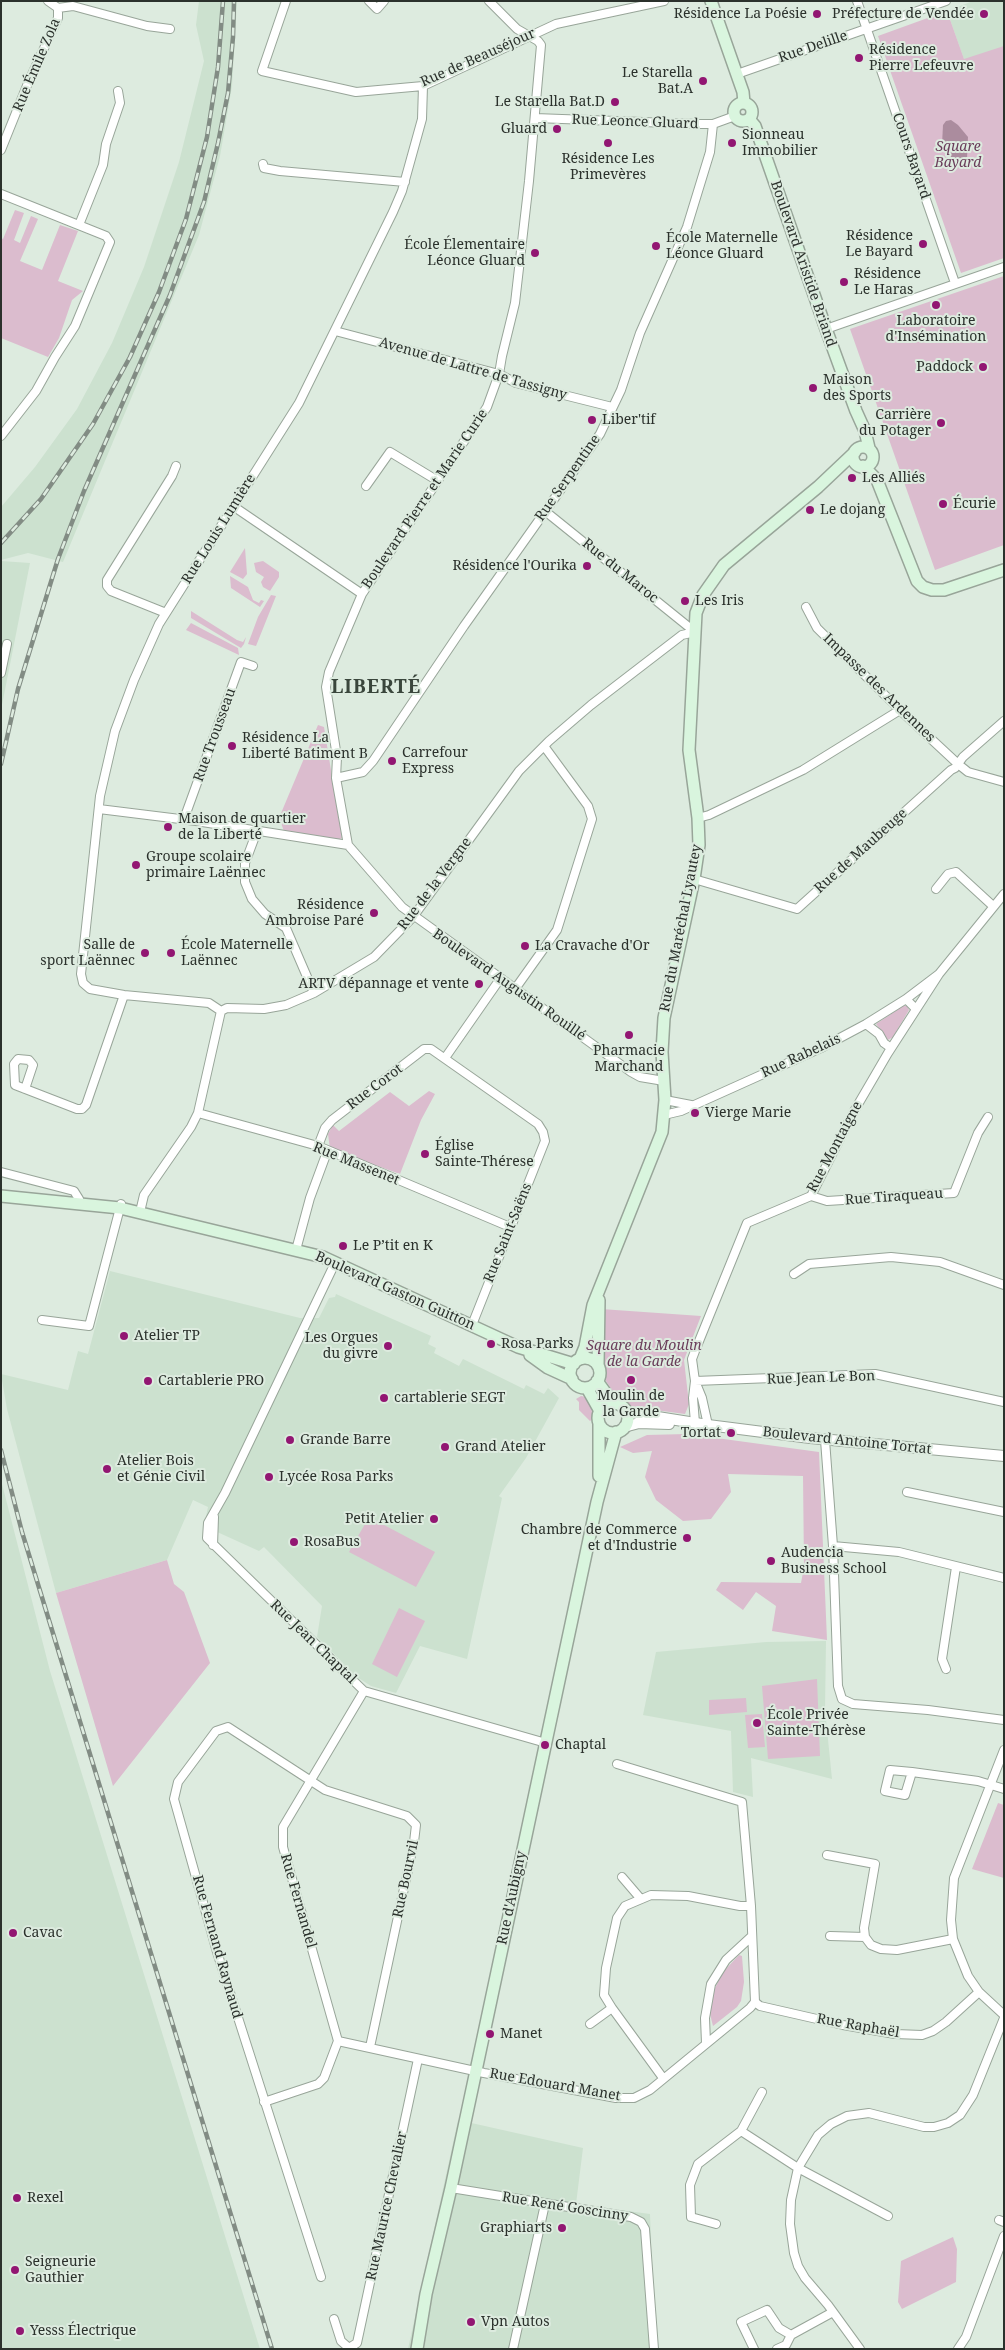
<!DOCTYPE html>
<html>
<head>
<meta charset="utf-8">
<style>
	body { margin:0 }
	#map { position:relative; width:1005px; height:2350px; overflow:hidden; background:#ddebdf; font-family:"Noto Serif",serif }
	canvas { display:block }
	.frame { position:absolute; inset:0; border:2px solid #2b312c; pointer-events:none }
</style>
</head>
<body>
<div id="map">
<canvas width="1005" height="2350"></canvas>
<div class="frame"></div>
</div>
<script>
const ctx = document.querySelector('canvas').getContext('2d');
ctx.lineJoin = 'round';
function fillPath(path, color) {
  ctx.fillStyle = color;
  ctx.fill(path, 'evenodd');
}
function toPath(rows) {
  const path = new Path2D();
  for (const r of rows) {
    if (r.length === 3) {
      path.moveTo(r[0] + r[2], r[1]);
      path.arc(r[0], r[1], r[2], 0, 2 * Math.PI);
      continue;
    }
    path.moveTo(r[0], r[1]);
    for (let i = 2; i < r.length; i += 2) path.lineTo(r[i], r[i + 1]);
  }
  return path;
}
function trace(path, color, width, dash) {
  ctx.strokeStyle = color;
  ctx.lineWidth = width;
  ctx.lineCap = dash ? 'butt' : 'round';
  ctx.setLineDash(dash || []);
  ctx.stroke(path);
}
function drawText(font, color, halo, rows, align = 'center') {
  ctx.font = font + ' "Noto Serif",serif';
  ctx.lineWidth = 4;
  ctx.setLineDash([]);
  ctx.textBaseline = 'middle';
  ctx.strokeStyle = halo;
  ctx.fillStyle = color;
  for (const [text, x, y, turn = 0] of rows) {
    ctx.save();
    ctx.translate(x, y);
    ctx.rotate((+turn || 0) * Math.PI / 180);
    ctx.textAlign = isNaN(turn) ? turn : align;
    if (halo) ctx.strokeText(text, 0, 0);
    ctx.fillText(text, 0, 0);
    ctx.restore();
  }
}
const built = toPath([
	[199,1,237,1,232,86,220,156,199,235,63,562,28,553,1,560,1,507,35,467,77,409,112,343,144,267,179,162,204,61,196,25],
	[973,1,1004,1,1004,173,947,11],
	[1,561,30,563,1,710],
	[110,1271,300,1318,319,1318,329,1298,335,1297,336,1294,431,1336,428,1344,436,1348,434,1353,459,1366,463,1359,524,1389,526,1385,544,1394,548,1388,559,1398,526,1458,499,1496,502,1498,467,1659,420,1646,396,1693,371,1686,357,1677,317,1637,322,1606,264,1547,259,1551,204,1526,208,1507,193,1500,167,1560,56,1593,7,1409,1,1374,68,1390,78,1351,88,1354],
	[1,1480,50,1671,260,2349,1,2349],
	[826,1641,825,1710,832,1779,751,1758,753,1797,733,1792,731,1731,643,1715,656,1652,766,1642],
	[458,2120,583,2148,576,2204,650,2214,655,2349,408,2349]
]);
const green = toPath([
	[947,11,964,59,1004,46,1004,258,961,273,878,36],
	[15,210,24,213,14,240,20,243,31,216,38,219,20,261,42,270,60,225,78,231,58,281,83,291,72,300,59,338,48,357,1,338,1,238,3,239],
	[1004,276,1004,545,935,570,850,329],
	[245,548,247,574,243,579,230,572],
	[263,561,279,572,279,577,270,591,263,587,261,582,264,577,256,572,254,563],
	[230,576,248,587,253,600,259,603,261,600,264,601,260,607,231,588],
	[271,595,276,596,256,646,248,644,258,617],
	[191,611,237,640,243,642,246,637,244,644,241,648,191,618],
	[191,623,238,648,239,655,186,630],
	[318,725,324,727,342,838,335,841,284,831,279,818],
	[903,1006,907,1006,909,1010,893,1037,888,1040,876,1024],
	[429,1091,435,1094,421,1120,400,1174,330,1149,328,1134,333,1125,339,1131,390,1092,409,1106],
	[601,1309,701,1316,684,1360,689,1404,685,1414,632,1407,615,1395,604,1378],
	[581,1396,586,1397,591,1405,593,1419,590,1421,579,1410,579,1402,576,1399],
	[687,1434,819,1452,827,1640,772,1631,776,1606,756,1592,743,1610,716,1590,721,1582,801,1583,804,1567,803,1476,728,1474,731,1492,711,1519,683,1521,656,1500,645,1477,652,1451,633,1453,620,1447,647,1435],
	[369,1517,435,1552,416,1587,349,1552],
	[167,1560,174,1584,184,1592,210,1663,113,1786,56,1593],
	[399,1608,425,1621,397,1677,372,1664],
	[817,1679,820,1756,768,1759,762,1686],
	[746,1698,747,1712,709,1715,709,1700],
	[762,1714,765,1747,748,1748,745,1715],
	[998,1803,1004,1805,1004,1878,972,1869],
	[739,1955,742,1956,744,1982,741,2001,737,2007,713,2026,709,2010,711,1996,723,1972],
	[953,2237,957,2249,956,2282,902,2309,898,2302,901,2261]
]);
const water = toPath([
	[951,120,958,125,968,137,967,158,961,163,951,158,942,145,943,125,946,121]
]);
const minor = toPath([
	[48,1,58,8],
	[286,1,262,71,356,92,423,86,556,24,664,1],
	[369,1,377,9,384,1],
	[489,1,517,29,538,41,541,45,529,181,515,303,502,356,499,374,487,407,362,594,329,672,326,687,337,757,336,778,348,845,402,907,631,1072,640,1077,664,1081],
	[857,1,955,283],
	[58,8,73,6,147,26,170,29],
	[737,74,946,1],
	[423,86,422,119,402,191,393,212,299,403,159,624,134,680,115,731,100,796,81,974,83,983,90,989,124,995,209,1003,221,1011,227,1008,264,1009,286,1005,314,993,374,957,413,917,519,771,549,741,591,705,682,635,695,632],
	[535,118,697,124,713,124,735,116],
	[1,150,28,83,58,18,58,8],
	[263,164,264,168,280,171,405,182],
	[1,194,106,236,110,242,75,326,55,357,36,391,1,436],
	[79,225,103,165,106,144,120,103,118,91],
	[826,329,1004,267],
	[335,331,499,374,516,383,612,407],
	[366,486,390,452,438,481],
	[233,506,362,594],
	[545,511,695,632],
	[806,607,817,628,900,710,958,764,968,772,1004,782],
	[166,613,111,591,107,586,107,580,172,476,176,466],
	[1,673,7,644],
	[336,778,363,772,373,761,464,626,600,434,621,390,640,333,687,227,710,152,713,124],
	[99,809,196,821,348,845],
	[698,818,709,815,803,770,900,710],
	[184,819,241,662,253,666],
	[257,831,245,863,245,882,252,899,265,914,286,928,314,993],
	[694,879,797,909,951,770,955,768,963,757,1004,721],
	[936,889,948,874,956,872,993,906],
	[939,974,888,1053,853,1113,811,1196,747,1223,695,1351,692,1359,695,1381,875,1374,1004,1402],
	[515,989,557,930,592,819,588,806,544,746],
	[906,999,939,974,1004,894],
	[866,1024,879,1034,884,1043,891,1048],
	[445,1058,500,979],
	[25,1089,33,1065,29,1060,18,1059,14,1064,15,1085,77,1109,82,1109,86,1105,124,995],
	[665,1100,691,1105],
	[198,1113,318,1146,510,1227],
	[664,1115,681,1111,821,1048,866,1024,906,999,916,1009],
	[318,1146,325,1128,332,1120,424,1049,431,1049,538,1124,543,1132,545,1141,472,1325],
	[1,1172,74,1191,79,1199],
	[811,1196,827,1201,954,1193,978,1133,988,1117],
	[140,1212,144,1195,191,1127,198,1113,221,1011],
	[296,1250,310,1198,327,1152],
	[335,1263,225,1493,208,1523,207,1538,364,1691,546,1743],
	[794,1274,809,1264,891,1257,940,1262,1004,1285],
	[42,1320,89,1326,121,1204],
	[695,1423,693,1398,695,1381,702,1398,708,1425],
	[825,1440,833,1546,838,1686,842,1699,853,1704,928,1710,1004,1720],
	[907,1492,1004,1512],
	[213,1545,214,1517],
	[833,1546,899,1552,1004,1578],
	[946,1669,942,1659,956,1567],
	[1004,1750,954,1878,951,1920,953,1939,968,1976,979,1992,1004,2015],
	[912,1772,905,1795,885,1791,890,1770,912,1772,978,1781,1004,1789],
	[827,1855,875,1864,864,1928,865,1937,871,1945,881,1949,897,1950,953,1939],
	[622,1877,640,1898],
	[830,1936,865,1937],
	[755,2002,760,2006,843,2025,895,2034,922,2035,933,2031,946,2022,979,1992],
	[590,2024,612,2008],
	[338,2041,283,1847,283,1827,364,1691],
	[706,2043,705,2018,711,1984,726,1960,752,1936],
	[663,2078,612,2008,604,1995,606,1968,617,1918,625,1906,651,1895,688,1896,740,1906,751,1906],
	[264,2102,318,2084,324,2078,338,2041,484,2073,616,2098,634,2098,650,2090,750,2008,755,2002,751,1906,742,1802,617,1764],
	[741,2131,762,2092],
	[451,2188,631,2217,641,2222,645,2229,654,2349],
	[999,2220,1004,2222],
	[716,2224,691,2217,690,2185,698,2164,741,2131,798,2168,888,2216],
	[321,2277,217,1952,174,1799,178,1782,216,1731,228,1727,325,1790,407,1816,416,1825,414,1842,370,2047],
	[334,2319,341,2341,349,2348,357,2343,418,2059],
	[513,2349,545,2204],
	[754,2349,741,2322,767,2310,779,2328,791,2335],
	[777,2349,786,2345,791,2335,833,2312],
	[860,2349,828,2305,805,2278,798,2266,794,2253,790,2224,791,2200,798,2168,818,2135,831,2124,847,2116,869,2113,924,2127,934,2127,948,2123,960,2115,973,2095,1004,2018],
	[958,2349,966,2337,1004,2236]
]);
const tertiary = toPath([
	[626,1412,708,1425,810,1438,1004,1456],
	[624,1427,639,1423,669,1424]
]);
const secondary = toPath([
	[711,1,743,92,744,103],
	[743,112,9],
	[749,119,755,126,826,329,856,411,865,431,869,448],
	[863,457,10],
	[863,466,877,480,917,581,923,587,932,590,944,590,1004,570],
	[1,1196,120,1208,323,1257,518,1347,574,1364],
	[530,1355,548,1368,572,1379],
	[585,1373,15],
	[580,1359,585,1347,593,1305,662,1132,665,1100,662,1052,664,1018,694,879,699,845,698,818,689,750,696,613,703,595,724,565,818,487,855,452],
	[598,1366,599,1300],
	[597,1381,613,1403],
	[587,1388,600,1411],
	[613,1418,15],
	[599,1423,599,1476],
	[417,2349,426,2294,451,2188,597,1502,616,1432]
]);
const rail = toPath([
	[1,543,41,499,93,424,130,357,159,292,186,219,207,137,218,67,223,1],
	[1,764,18,689,58,559,84,491,170,295,204,202,218,143,228,93,233,37,234,1],
	[1,1450,22,1532,272,2349]
]);
const markers = [
	[817,14,5,"#921672"],
	[984,14,5,"#921672"],
	[859,58,5,"#921672"],
	[703,81,5,"#921672"],
	[615,102,5,"#921672"],
	[557,129,5,"#921672"],
	[608,143,5,"#921672"],
	[732,143,5,"#921672"],
	[923,244,5,"#921672"],
	[656,246,5,"#921672"],
	[535,253,5,"#921672"],
	[844,282,5,"#921672"],
	[936,305,5,"#921672"],
	[983,367,5,"#921672"],
	[813,388,5,"#921672"],
	[592,420,5,"#921672"],
	[941,423,5,"#921672"],
	[852,478,5,"#921672"],
	[943,504,5,"#921672"],
	[810,510,5,"#921672"],
	[587,566,5,"#921672"],
	[685,601,5,"#921672"],
	[232,746,5,"#921672"],
	[392,761,5,"#921672"],
	[168,827,5,"#921672"],
	[136,865,5,"#921672"],
	[374,913,5,"#921672"],
	[525,946,5,"#921672"],
	[145,953,5,"#921672"],
	[171,953,5,"#921672"],
	[479,984,5,"#921672"],
	[629,1035,5,"#921672"],
	[695,1113,5,"#921672"],
	[425,1154,5,"#921672"],
	[343,1246,5,"#921672"],
	[124,1336,5,"#921672"],
	[491,1344,5,"#921672"],
	[388,1346,5,"#921672"],
	[631,1380,5,"#921672"],
	[148,1381,5,"#921672"],
	[384,1398,5,"#921672"],
	[731,1433,5,"#921672"],
	[290,1440,5,"#921672"],
	[445,1447,5,"#921672"],
	[107,1469,5,"#921672"],
	[269,1477,5,"#921672"],
	[434,1519,5,"#921672"],
	[687,1538,5,"#921672"],
	[294,1542,5,"#921672"],
	[771,1561,5,"#921672"],
	[757,1723,5,"#921672"],
	[545,1745,5,"#921672"],
	[13,1933,5,"#921672"],
	[490,2034,5,"#921672"],
	[17,2198,5,"#921672"],
	[562,2228,5,"#921672"],
	[15,2270,5,"#921672"],
	[471,2322,5,"#921672"],
	[20,2331,5,"#921672"]
];
const poiNames = [
	["Résidence La Poésie",807,14,"right"],
	["Préfecture de Vendée",974,14,"right"],
	["Résidence",869,50],
	["Pierre Lefeuvre",869,66],
	["Le Starella",693,73,"right"],
	["Bat.A",693,89,"right"],
	["Le Starella Bat.D",605,102,"right"],
	["Gluard",547,129,"right"],
	["Sionneau",742,135],
	["Immobilier",742,151],
	["Résidence Les",608,159,"center"],
	["Primevères",608,175,"center"],
	["Résidence",913,236,"right"],
	["Le Bayard",913,252,"right"],
	["École Maternelle",666,238],
	["Léonce Gluard",666,254],
	["École Élementaire",525,245,"right"],
	["Léonce Gluard",525,261,"right"],
	["Résidence",854,274],
	["Le Haras",854,290],
	["Laboratoire",936,321,"center"],
	["d'Insémination",936,337,"center"],
	["Paddock",973,367,"right"],
	["Maison",823,380],
	["des Sports",823,396],
	["Carrière",931,415,"right"],
	["du Potager",931,431,"right"],
	["Liber'tif",602,420],
	["Les Alliés",862,478],
	["Écurie",953,504],
	["Le dojang",820,510],
	["Résidence l'Ourika",577,566,"right"],
	["Les Iris",695,601],
	["Résidence La",242,738],
	["Liberté Batiment B",242,754],
	["Carrefour",402,753],
	["Express",402,769],
	["Maison de quartier",178,819],
	["de la Liberté",178,835],
	["Groupe scolaire",146,857],
	["primaire Laënnec",146,873],
	["Résidence",364,905,"right"],
	["Ambroise Paré",364,921,"right"],
	["Salle de",135,945,"right"],
	["sport Laënnec",135,961,"right"],
	["École Maternelle",181,945],
	["Laënnec",181,961],
	["La Cravache d'Or",535,946],
	["ARTV dépannage et vente",469,984,"right"],
	["Pharmacie",629,1051,"center"],
	["Marchand",629,1067,"center"],
	["Vierge Marie",705,1113],
	["Église",435,1146],
	["Sainte-Thérese",435,1162],
	["Le P’tit en K",353,1246],
	["Atelier TP",134,1336],
	["Les Orgues",378,1338,"right"],
	["du givre",378,1354,"right"],
	["Rosa Parks",501,1344],
	["Cartablerie PRO",158,1381],
	["Moulin de",631,1396,"center"],
	["la Garde",631,1412,"center"],
	["cartablerie SEGT",394,1398],
	["Tortat",721,1433,"right"],
	["Grande Barre",300,1440],
	["Grand Atelier",455,1447],
	["Atelier Bois",117,1461],
	["et Génie Civil",117,1477],
	["Lycée Rosa Parks",279,1477],
	["Petit Atelier",424,1519,"right"],
	["Chambre de Commerce",677,1530,"right"],
	["et d'Industrie",677,1546,"right"],
	["RosaBus",304,1542],
	["Audencia",781,1553],
	["Business School",781,1569],
	["École Privée",767,1715],
	["Sainte-Thérèse",767,1731],
	["Chaptal",555,1745],
	["Cavac",23,1933],
	["Manet",500,2034],
	["Rexel",27,2198],
	["Graphiarts",552,2228,"right"],
	["Seigneurie",25,2262],
	["Gauthier",25,2278],
	["Vpn Autos",481,2322],
	["Yesss Électrique",30,2331]
];
const streetNames = [
	["Rue Delille",813,47,-19],
	["Rue de Beauséjour",478,58,-24],
	["Rue Émile Zola",37,65,-67],
	["Rue Leonce Gluard",635,122,2],
	["Cours Bayard",911,156,71],
	["Boulevard Aristide Briand",803,264,71],
	["Avenue de Lattre de Tassigny",473,369,16],
	["Rue Serpentine",568,478,-55],
	["Boulevard Pierre et Marie Curie",425,499,-56],
	["Rue Louis Lumière",219,529,-58],
	["Rue du Maroc",620,571,39],
	["Impasse des Ardennes",879,688,44],
	["Rue Trousseau",215,735,-70],
	["Rue de Maubeuge",861,851,-42],
	["Rue de la Vergne",435,884,-53],
	["Rue du Maréchal Lyautey",681,928,-79],
	["Boulevard Augustin Rouillé",509,985,35],
	["Rue Rabelais",801,1056,-25],
	["Rue Corot",375,1087,-37],
	["Rue Montaigne",835,1147,-62],
	["Rue Massenet",356,1164,22],
	["Rue Tiraqueau",894,1197,-4],
	["Rue Saint-Saëns",508,1233,-68],
	["Boulevard Gaston Guitton",395,1291,24],
	["Rue Jean Le Bon",821,1378,-2],
	["Boulevard Antoine Tortat",847,1441,6],
	["Rue Jean Chaptal",313,1642,44],
	["Rue Bourvil",406,1879,-78],
	["Rue d'Aubigny",512,1898,-78],
	["Rue Fernandel",298,1901,74],
	["Rue Fernand Raynaud",217,1947,74],
	["Rue Raphaël",858,2026,10],
	["Rue Edouard Manet",555,2085,10],
	["Rue Maurice Chevalier",387,2206,-78],
	["Rue René Goscinny",565,2207,9]
];
const parkNames = [
	["Square",958,147],
	["Bayard",958,163],
	["Square du Moulin",644,1346],
	["de la Garde",644,1362]
];
const districtNames = [
	["LIBERTÉ",376,688]
];
fillPath(built, '#cce1cf');
fillPath(green, '#dbbcce');
fillPath(water, '#ab8c9e');
trace(minor, '#98a599', 10);
trace(tertiary, '#98a599', 12);
trace(secondary, '#98a599', 14);
trace(minor, '#fff', 8);
trace(tertiary, '#fff', 10);
trace(secondary, '#d9f5de', 11);
trace(rail, '#828c84', 4.5);
trace(rail, '#ddebdf', 2.5, [8]);
for (const [x, y, r, color] of markers) {
  const dot = new Path2D();
  dot.arc(x, y, r, 0, 2 * Math.PI);
  ctx.fillStyle = color;
  ctx.fill(dot);
  trace(dot, '#ddebdf', 2);
}
drawText('14px', '#2b312c', '#ddebdf', poiNames, 'left');
drawText('14px', '#2b312c', '#ddebdf', streetNames);
drawText('italic 14px', '#6a3d5a', '#ddebdf', parkNames);
ctx.letterSpacing = '1px';
drawText('bold 19px', '#3a463c', '#ddebdf', districtNames);
ctx.letterSpacing = '0px';
</script>
</body>
</html>
